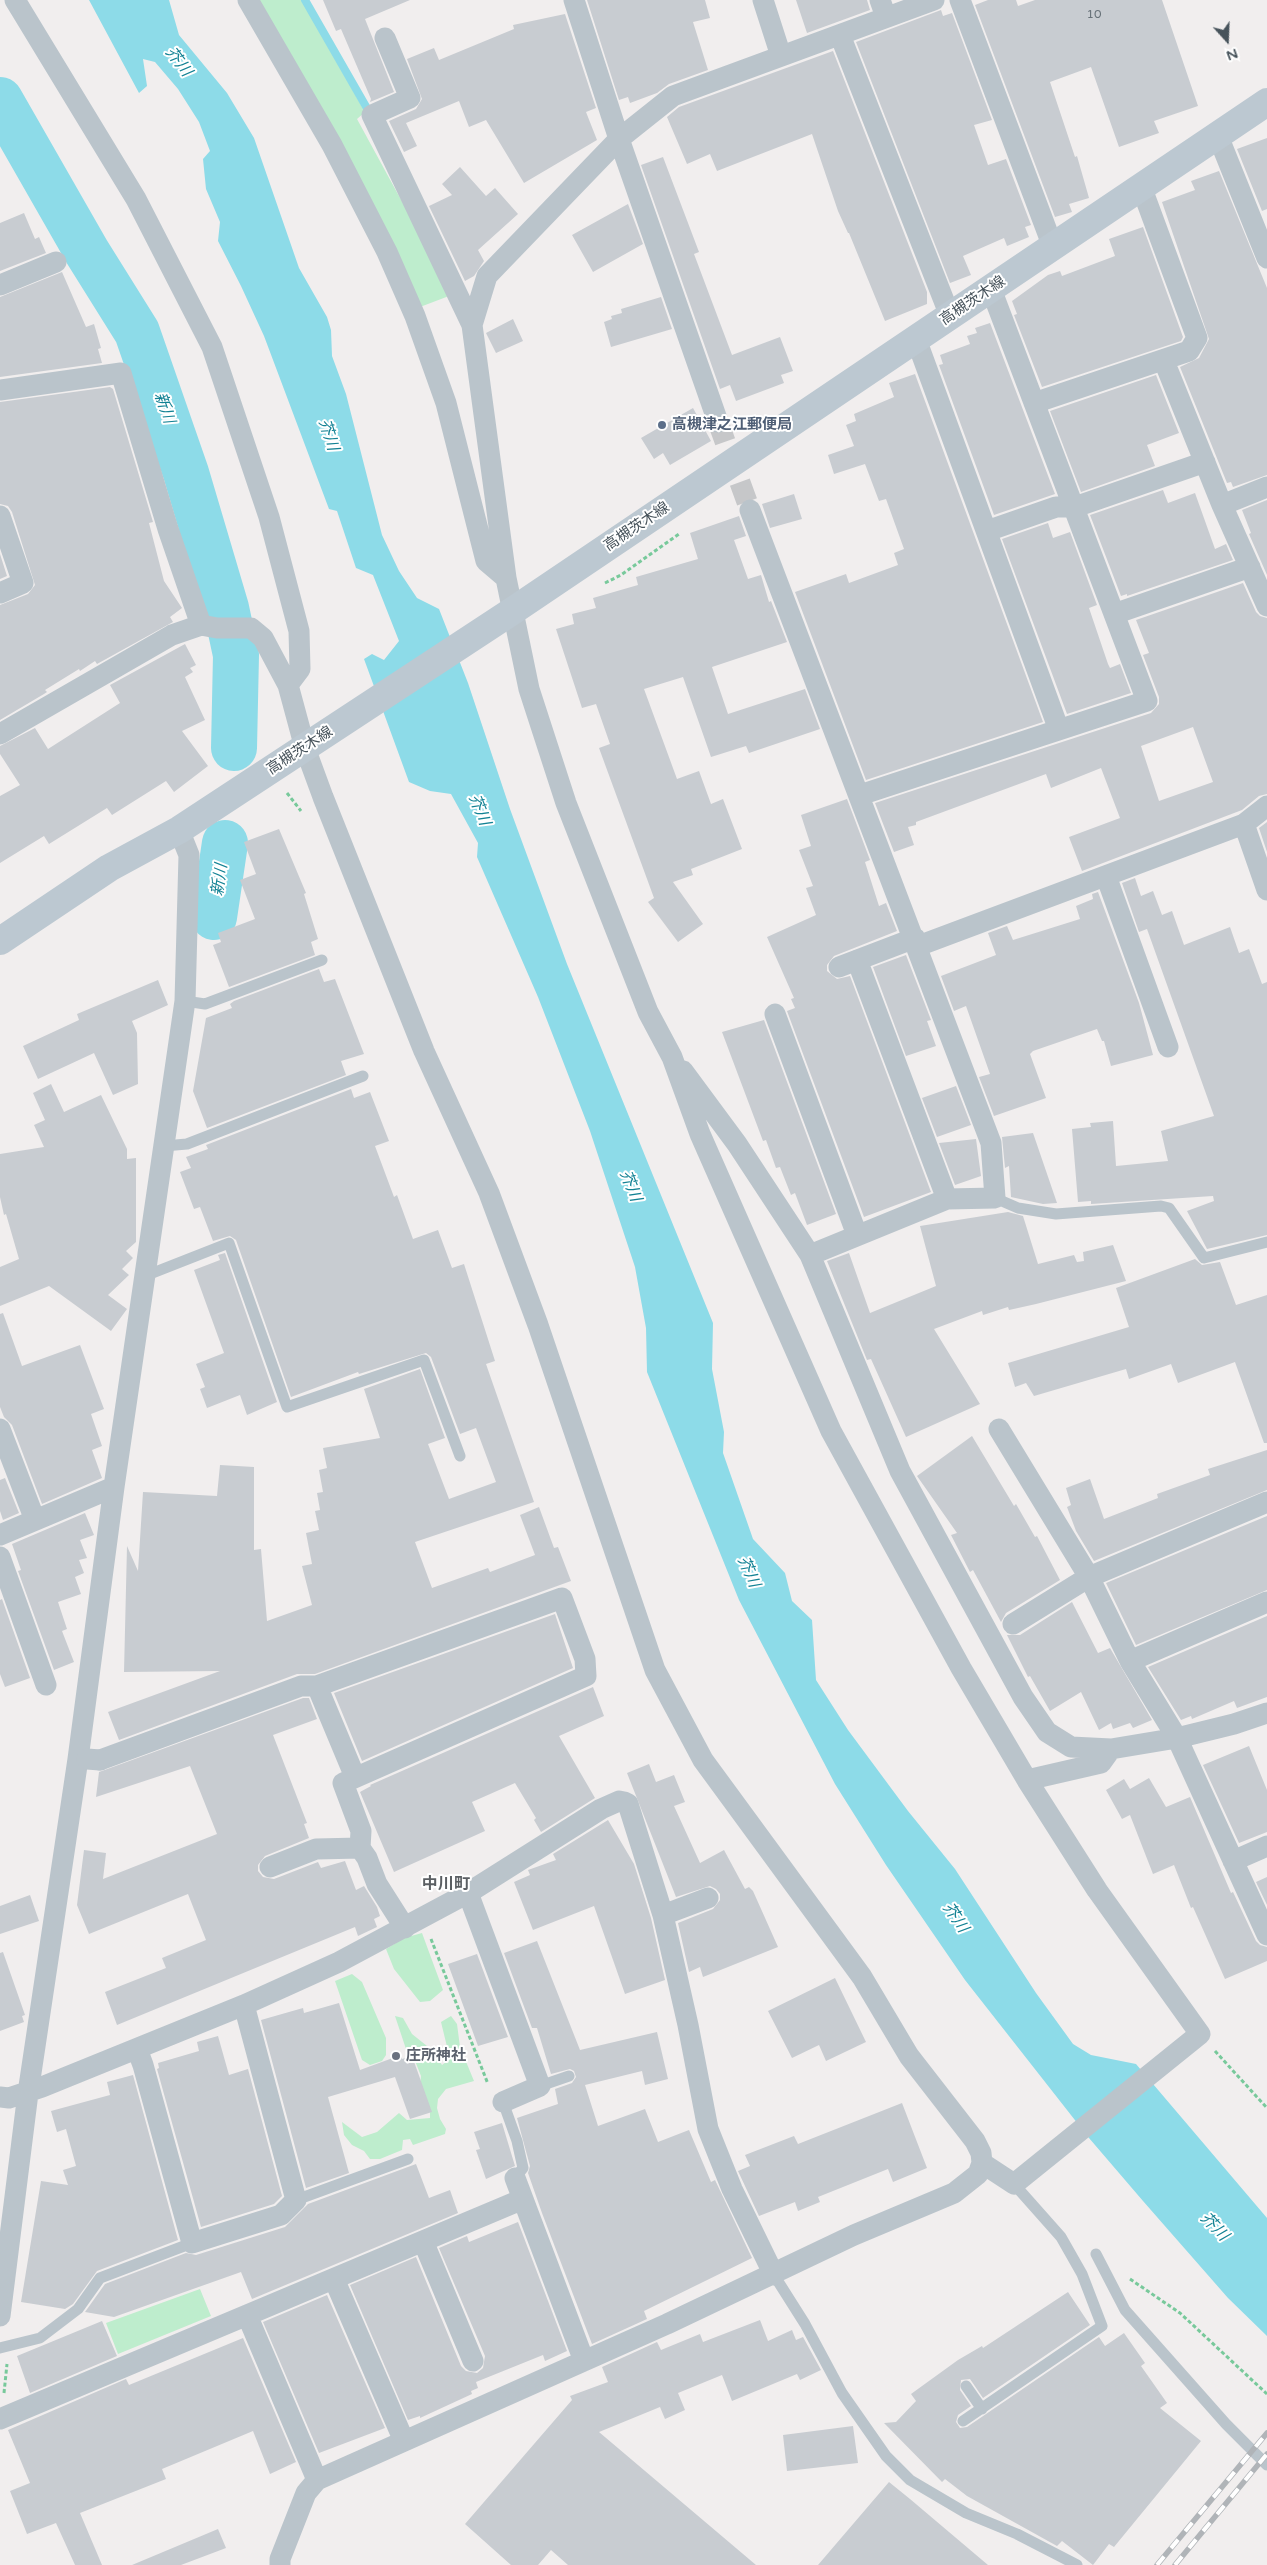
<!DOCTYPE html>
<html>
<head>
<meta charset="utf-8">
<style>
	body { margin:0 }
	#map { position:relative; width:1267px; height:2565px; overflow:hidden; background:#f1eeee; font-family:"Varela Round",sans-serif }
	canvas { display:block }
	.north { position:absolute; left:1202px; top:15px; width:50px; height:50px; -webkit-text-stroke:4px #fff; paint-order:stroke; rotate:160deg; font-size:14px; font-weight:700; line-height:20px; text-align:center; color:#47535b }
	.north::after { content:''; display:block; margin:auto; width:18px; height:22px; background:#47535b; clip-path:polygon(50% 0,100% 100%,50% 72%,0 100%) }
</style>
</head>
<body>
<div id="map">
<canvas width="1267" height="2565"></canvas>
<div class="north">N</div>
</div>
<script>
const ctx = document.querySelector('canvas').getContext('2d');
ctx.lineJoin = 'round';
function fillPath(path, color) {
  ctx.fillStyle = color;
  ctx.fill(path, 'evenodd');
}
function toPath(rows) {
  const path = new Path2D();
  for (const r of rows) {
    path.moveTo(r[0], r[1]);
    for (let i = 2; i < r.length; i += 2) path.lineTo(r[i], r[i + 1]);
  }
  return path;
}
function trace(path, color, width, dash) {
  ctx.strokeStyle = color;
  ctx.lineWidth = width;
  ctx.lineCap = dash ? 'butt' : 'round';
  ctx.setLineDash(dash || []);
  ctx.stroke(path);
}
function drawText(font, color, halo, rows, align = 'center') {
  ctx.font = font + ' "Varela Round","Noto Sans JP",sans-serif';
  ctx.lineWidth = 4;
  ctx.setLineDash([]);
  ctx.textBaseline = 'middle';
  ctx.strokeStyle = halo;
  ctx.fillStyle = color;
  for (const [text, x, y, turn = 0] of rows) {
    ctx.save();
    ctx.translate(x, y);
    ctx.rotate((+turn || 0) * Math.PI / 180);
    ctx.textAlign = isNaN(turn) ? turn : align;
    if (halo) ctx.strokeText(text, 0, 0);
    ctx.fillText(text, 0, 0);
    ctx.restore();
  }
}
const green = toPath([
	[256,0,302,0,365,112,357,119,412,220,449,296,420,307],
	[422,1933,443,1990,430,2001,420,2002,394,1969,386,1949,404,1938],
	[352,1974,362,1982,386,2038,386,2055,382,2061,370,2065,362,2060,335,1981],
	[395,2016,403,2018,412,2034,432,2050,442,2065,450,2059,441,2022,451,2016,457,2024,460,2047,474,2081,446,2089,438,2099,437,2108,440,2119,446,2129,445,2134,413,2145,410,2139,403,2140,402,2150,380,2159,370,2159,364,2151,352,2145,344,2135,342,2122,362,2137,377,2132,399,2113,407,2120,430,2118,430,2110,420,2087,421,2076,412,2053,406,2049],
	[200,2289,211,2316,118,2354,106,2323]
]);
const water = toPath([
	[89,0,169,0,179,35,227,93,254,138,299,268,327,317,331,330,332,356,346,394,382,535,399,571,417,598,439,609,468,683,510,809,567,964,713,1323,712,1369,724,1432,723,1453,753,1539,785,1573,792,1601,812,1620,816,1680,848,1730,908,1811,955,1869,1036,1993,1073,2044,1091,2055,1136,2064,1267,2218,1267,2336,1228,2298,1143,2201,1089,2138,965,1980,886,1865,835,1784,739,1600,647,1372,646,1328,635,1267,590,1131,538,997,477,857,478,843,451,794,430,791,409,782,364,659,372,654,384,660,399,641,373,575,356,568,337,511,329,509,264,336,241,286,218,241,220,222,206,189,203,159,210,151,199,122,178,89,155,62,143,59,147,86,139,93]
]);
const stream = toPath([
	[305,0,368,110]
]);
const river = toPath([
	[0,100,87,252,137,332,186,473,226,608,236,655,234,748],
	[214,917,225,843]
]);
const building = toPath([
	[323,0,410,0,365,19,394,92,370,102,371,99,341,29,336,31],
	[587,0,705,0,710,18,693,22,708,70,669,84,657,93,630,103,628,97,619,100],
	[796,0,867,0,870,10,807,33],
	[988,0,1016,0,1018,6,1035,0,1162,0,1198,106,1154,121,1159,133,1119,147,1091,67,1050,82,1075,157,1077,156,1089,198,1069,204,1072,212,1055,217,975,5],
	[941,10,943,16,952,13,992,120,974,125,988,165,1006,159,1031,225,1025,227,1029,237,1007,246,1004,238,963,256,971,275,950,283,856,42],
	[565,14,596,108,586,112,597,140,524,183,486,120,469,127,459,101,406,123,417,146,404,152,389,121,416,109,422,99,407,59,434,48,439,60,514,29,513,25],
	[833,51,927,292,927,304,885,321,849,233,848,233,838,211,812,134,717,171,710,154,687,164,667,117,679,107],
	[1267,138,1267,209,1262,211,1237,149],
	[663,157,699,252,694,254,732,355,780,337,793,371,781,375,784,383,736,401,730,385,720,389,641,165],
	[460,167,486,196,495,188,518,214,478,250,484,261,474,276,465,281,429,206,452,195,442,184],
	[1219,171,1267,288,1267,475,1233,487,1231,482,1227,483,1180,367,1199,358,1209,339,1162,202,1195,190,1191,181],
	[628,204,643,244,593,272,572,235],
	[24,213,35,239,39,237,46,253,0,271,0,223],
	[1143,227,1183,337,1181,341,1042,387,1014,315,1017,314,1012,301,1048,275,1060,271,1062,276,1115,256,1109,239],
	[62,272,86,327,94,324,101,348,98,349,102,363,0,377,0,297],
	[661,297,672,329,611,347,604,322,612,319,611,316,622,313,621,309],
	[513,319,523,341,496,353,486,333],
	[990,323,1055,494,994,515,939,365,943,364,940,355,970,344,967,336,977,333,975,328],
	[915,374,1043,722,866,780,795,592,846,574,849,583,898,565,894,553,904,549,886,499,879,501,865,464,834,474,828,455,854,446,846,425,856,421,854,414,894,397,889,383],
	[1156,375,1179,433,1147,445,1155,466,1081,492,1050,411],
	[110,387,113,389,153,522,149,523,164,581,182,608,170,617,173,622,97,664,95,661,80,671,79,669,45,690,47,692,44,694,0,720,0,605,28,594,35,585,12,512,8,506,0,504,0,402],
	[693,408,711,441,670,465,663,453,654,459,641,438],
	[1163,490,1168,503,1195,493,1215,549,1226,544,1233,560,1127,596,1127,594,1121,596,1090,515],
	[794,494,802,519,770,528,762,504],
	[1267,500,1267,575,1249,534,1251,533,1242,510],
	[739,516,746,536,734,540,748,579,761,575,769,602,771,601,787,642,712,667,728,714,805,689,820,729,749,753,746,746,711,757,683,677,644,689,677,779,699,771,711,804,723,799,742,849,691,869,693,875,673,882,703,924,678,942,648,902,654,898,599,748,610,744,596,704,582,708,556,629,574,624,572,614,596,608,593,598,638,585,636,577,698,559,690,533],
	[1048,523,1053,538,1070,532,1097,605,1089,608,1108,664,1110,668,1120,664,1131,693,1067,714,1002,539],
	[0,554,7,576,0,579],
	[1243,583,1256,612,1260,616,1267,618,1267,794,1259,796,1242,810,1082,871,1069,837,1120,818,1101,768,1051,788,1046,774,916,822,916,825,908,827,914,845,894,852,875,803,1151,713,1159,704,1159,697,1143,655,1149,653,1136,620],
	[1193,727,1213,782,1159,801,1141,746],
	[185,644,196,665,190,668,193,672,185,677,205,720,182,731,208,766,174,792,166,781,112,815,107,808,49,844,44,836,0,863,0,796,20,785,0,754,0,746,35,728,48,749,120,703,110,685],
	[847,799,870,860,865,862,879,906,886,903,897,931,834,956,827,965,827,971,837,979,850,976,931,1192,864,1217,787,1011,795,1008,791,999,794,998,767,937,816,915,806,888,813,886,799,850,811,846,801,815],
	[1267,822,1267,852,1259,828],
	[279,829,306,893,304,894,318,939,311,942,315,955,229,987,213,945,221,942,218,933,255,919,240,880,256,874,244,842],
	[1135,878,1141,896,1153,891,1162,915,1172,911,1184,945,1230,927,1239,953,1249,949,1262,984,1267,982,1267,1235,1207,1249,1187,1211,1214,1201,1213,1196,1091,1204,1091,1201,1078,1202,1072,1129,1091,1127,1090,1123,1113,1121,1116,1166,1168,1161,1161,1131,1214,1116,1147,929,1139,932,1122,883],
	[1098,892,1139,1003,1153,1055,1111,1066,1104,1041,1102,1041,1097,1029,1033,1051,1030,1054,1046,1098,994,1116,979,1077,990,1074,966,1006,954,1011,941,976,996,955,988,933,1007,926,1013,940,1080,919,1076,906,1093,899,1092,894],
	[906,955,931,1020,927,1021,936,1046,906,1056,873,967],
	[319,969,324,982,335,979,364,1054,341,1061,346,1075,207,1128,193,1091,206,1018,232,1008,230,1004,234,1001],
	[158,980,168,1005,132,1021,137,1033,138,1084,113,1095,94,1053,38,1079,23,1046,79,1020,77,1014],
	[764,1020,836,1214,807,1225,795,1193,791,1195,780,1167,776,1168,766,1140,763,1141,722,1032],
	[51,1084,64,1112,101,1095,127,1149,127,1159,136,1158,136,1242,126,1251,133,1258,122,1269,129,1275,108,1295,127,1309,111,1331,49,1286,0,1306,0,1267,19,1259,6,1214,4,1215,0,1197,0,1154,44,1147,34,1125,45,1120,33,1093],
	[956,1086,971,1125,937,1137,922,1098],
	[351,1089,354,1098,370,1092,389,1141,375,1146,394,1197,397,1195,413,1239,438,1230,452,1268,464,1264,495,1361,486,1364,534,1502,415,1542,432,1588,488,1568,490,1572,535,1555,520,1515,539,1507,554,1548,558,1547,571,1581,315,1674,297,1674,119,1740,108,1712,220,1671,124,1672,127,1546,138,1571,143,1492,217,1496,220,1465,254,1467,254,1550,261,1549,267,1621,312,1605,302,1566,312,1564,306,1533,319,1530,315,1511,320,1510,317,1493,323,1492,319,1470,327,1468,323,1448,380,1438,364,1389,420,1369,445,1438,428,1444,449,1499,496,1482,476,1428,460,1434,431,1357,426,1353,359,1374,358,1372,291,1397,236,1240,230,1236,213,1241,200,1207,194,1209,180,1172,191,1168,186,1157,208,1149,206,1145],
	[1033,1133,1057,1203,1043,1204,1011,1197,1009,1166,1005,1168,1002,1137],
	[976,1139,981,1176,955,1185,939,1143],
	[1008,1212,1023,1216,1038,1264,1074,1255,1077,1262,1084,1261,1083,1252,1113,1245,1126,1281,1036,1304,1009,1310,1008,1307,983,1315,982,1311,934,1329,980,1404,906,1437,871,1359,867,1360,827,1261,849,1253,870,1313,936,1286,920,1226],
	[225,1253,277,1402,247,1415,240,1395,207,1408,200,1389,205,1387,196,1364,224,1353,194,1270,220,1260,218,1255],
	[1195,1259,1202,1265,1220,1262,1236,1305,1267,1295,1267,1443,1264,1443,1235,1362,1178,1383,1171,1364,1129,1379,1126,1369,1034,1396,1026,1383,1015,1387,1008,1363,1129,1327,1116,1288],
	[3,1313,22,1366,80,1345,104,1409,91,1414,102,1446,92,1450,102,1478,42,1504,12,1425,4,1417,0,1407,0,1314],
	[972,1436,1014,1506,1016,1504,1035,1537,1037,1536,1060,1580,1006,1613,1001,1622,973,1570,970,1572,951,1535,957,1533,917,1476],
	[1267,1450,1267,1490,1094,1561,1076,1531,1067,1507,1071,1505,1066,1488,1090,1479,1104,1519,1158,1498,1157,1494,1210,1475,1208,1469],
	[5,1478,19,1513,3,1520,0,1511,0,1480],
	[85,1513,94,1535,80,1540,87,1558,79,1560,84,1573,75,1577,81,1594,58,1602,67,1629,62,1631,74,1662,54,1670,18,1571,21,1570,12,1544],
	[1267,1516,1267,1590,1136,1645,1106,1583],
	[2,1599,30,1678,5,1687,0,1674,0,1600],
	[1072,1602,1098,1653,1110,1648,1152,1720,1133,1728,1130,1723,1113,1729,1111,1723,1099,1730,1081,1692,1050,1711,1030,1676,1028,1677,1007,1635,1020,1635],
	[555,1614,573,1668,362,1761,334,1693],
	[1267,1616,1267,1697,1237,1708,1234,1701,1192,1719,1191,1716,1181,1720,1148,1667],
	[593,1687,604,1716,559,1736,595,1798,541,1832,534,1820,536,1818,515,1783,472,1802,485,1831,394,1872,360,1792,371,1786,370,1785],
	[303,1698,309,1698,317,1719,273,1735,307,1823,304,1824,309,1838,265,1856,258,1865,258,1871,263,1877,274,1879,318,1862,321,1868,345,1861,356,1890,364,1886,377,1907,380,1916,374,1919,377,1927,358,1936,355,1927,117,2025,105,1992,166,1968,162,1958,206,1940,188,1894,89,1934,77,1905,84,1850,106,1853,103,1879,217,1834,190,1766,96,1797,99,1772],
	[1249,1746,1267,1790,1267,1832,1239,1843,1203,1765],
	[649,1764,656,1782,674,1775,685,1802,674,1806,700,1863,724,1850,745,1889,749,1887,753,1891,778,1947,703,1977,700,1967,689,1972,678,1923,713,1909,720,1900,720,1894,716,1889,710,1886,676,1897,627,1773],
	[1149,1778,1166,1807,1190,1797,1231,1893,1233,1892,1256,1941,1260,1945,1267,1947,1267,1961,1225,1979,1193,1907,1191,1908,1174,1865,1153,1874,1130,1815,1122,1819,1106,1790,1124,1779,1130,1789],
	[608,1820,634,1864,651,1918,665,1980,625,1994,594,1906,533,1930,514,1882,530,1875,528,1870,556,1860,553,1854],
	[1267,1877,1267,1905,1256,1882],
	[30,1895,39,1921,0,1934,0,1906],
	[537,1941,580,2050,657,2032,668,2079,645,2085,642,2071,585,2085,598,2126,645,2109,658,2142,689,2130,711,2182,715,2180,752,2258,644,2311,647,2319,592,2344,542,2213,528,2173,530,2166,517,2118,558,2104,555,2089,572,2083,576,2077,574,2071,570,2069,551,2074,537,2028,532,2028,504,1953],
	[3,1952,25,2015,22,2016,24,2022,0,2031,0,1953],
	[477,1954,508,2037,478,2046,448,1964],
	[835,1978,866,2042,826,2061,819,2045,792,2058,768,2011],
	[339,2003,360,2070,401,2055,402,2059,412,2056,432,2112,410,2119,395,2077,328,2097,349,2173,306,2188,261,2020,303,2008,304,2013],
	[218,2036,229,2075,248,2069,282,2196,274,2204,201,2227,157,2069,159,2068,158,2063,199,2051,197,2042],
	[133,2075,178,2240,97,2271,73,2304,65,2309,21,2302,41,2181,68,2185,63,2170,76,2166,66,2129,57,2132,51,2111,110,2095,107,2082],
	[902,2103,927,2168,893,2182,888,2169,818,2197,820,2202,798,2211,795,2202,759,2216,738,2171,750,2166,745,2155,794,2136,798,2144],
	[502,2123,515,2166,486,2179,476,2150,480,2149,474,2132],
	[416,2164,429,2198,450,2190,458,2213,252,2299,241,2272,114,2317,85,2312,105,2284,186,2253,196,2255,285,2227,308,2204],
	[518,2222,567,2351,545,2361,543,2355,476,2382,478,2388,471,2391,472,2394,420,2418,420,2416,408,2420,350,2285,416,2257,461,2366,466,2371,477,2373,483,2368,485,2356,439,2248,467,2236,469,2242],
	[1068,2292,1090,2325,983,2398,970,2379,961,2380,960,2390,971,2406,958,2415,956,2422,960,2428,967,2427,1099,2337,1105,2346,1124,2333,1145,2363,1141,2366,1167,2403,1160,2408,1201,2441,1114,2547,1109,2544,1093,2565,1062,2541,1057,2546,967,2496,945,2479,942,2482,884,2423,896,2422,916,2401,911,2394,958,2360,982,2346,983,2348],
	[327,2295,385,2428,319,2453,263,2322],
	[760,2320,768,2341,792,2330,796,2340,803,2337,821,2370,800,2380,797,2374,732,2401,722,2375,678,2393,685,2410,665,2419,660,2407,599,2432,756,2565,568,2565,551,2550,538,2565,511,2565,465,2524,572,2400,570,2396,608,2382,602,2367,657,2342,661,2350,700,2334,703,2342],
	[102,2321,117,2356,30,2393,17,2356],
	[243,2338,296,2462,270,2474,253,2431,162,2469,166,2479,80,2513,102,2565,75,2565,56,2523,27,2534,10,2491,30,2483,8,2430,126,2379,129,2385],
	[853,2426,858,2463,787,2471,783,2435],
	[889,2482,910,2499,988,2565,818,2565],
	[218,2529,226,2548,181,2565,132,2565]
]);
const streetTunnel = toPath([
	[718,422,750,510]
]);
const path = toPath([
	[605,583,621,575,679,534],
	[287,793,301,811],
	[431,1939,488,2084],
	[1215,2051,1267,2108],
	[1130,2279,1180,2313,1267,2394],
	[4,2393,7,2364]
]);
const lane = toPath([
	[185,1001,205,1004,322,960],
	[164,1146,187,1144,363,1076],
	[995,1198,1018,1208,1056,1214,1161,1206,1169,1208,1204,1258,1267,1242],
	[145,1276,229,1243,287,1407,424,1360,460,1456],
	[540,2086,569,2076],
	[503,2102,517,2141,523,2168,515,2178],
	[296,2200,408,2159],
	[1096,2254,1125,2310,1226,2424,1267,2465],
	[774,2275,805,2324,842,2393,886,2456,910,2480,966,2513,1017,2534,1077,2565],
	[0,2348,40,2338,78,2309,100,2278,192,2243],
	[966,2386,982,2409],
	[963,2421,1102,2326,1082,2274,1061,2237,1014,2184]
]);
const street = toPath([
	[15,0,136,199,212,347,269,517,299,631,300,669,288,685],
	[248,0,332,145,387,252,415,316,446,403,486,561,506,578],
	[574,0,619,139,718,422],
	[763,0,781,56],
	[880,0,886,17],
	[934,0,673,96,619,139,487,276,472,325,506,578,529,689,566,803,648,1012,672,1057,700,1134,831,1431,961,1668,1027,1780,1097,1890,1200,2034,1014,2184,982,2163],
	[960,0,1053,247],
	[840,35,950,316],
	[385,38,410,98,372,115,472,325],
	[1218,136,1267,258],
	[0,285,56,262],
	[916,339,1059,730],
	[1164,361,1222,505,1267,606],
	[0,390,121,373,168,529,201,625],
	[1034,403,1189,351,1197,338,1142,189],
	[1222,505,1267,487],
	[750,510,991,1143,995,1198,947,1199,810,1255],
	[0,516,23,583,0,593],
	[987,531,1056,507,1075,507,1205,462],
	[1114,614,1250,567],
	[0,734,172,635,201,625,217,628,251,628,263,638,288,685,305,748,323,797,424,1051,489,1193,538,1325,655,1670,703,1760,862,1977,909,2056,975,2141,981,2153,982,2163,978,2174,954,2193,854,2235,667,2324,317,2480,306,2493,280,2559,280,2565],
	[860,795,1147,701,991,289],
	[1244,824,1267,890],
	[1106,876,1168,1047],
	[918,946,1244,824,1267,806],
	[857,960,947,1199],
	[839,967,915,938],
	[775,1014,857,1235],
	[683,1071,737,1144,810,1255,900,1471,1023,1697,1047,1732,1071,1747,1111,1749,1177,1738,1234,1724,1267,1713],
	[0,1429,35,1520],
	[999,1429,1089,1577,1130,1661,1177,1738,1267,1935],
	[0,1535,114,1487],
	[0,1557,46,1685],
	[1013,1624,1089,1577,1267,1502],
	[1130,1661,1267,1602],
	[317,1686,355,1777],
	[100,1760,301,1686,317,1686,562,1598,585,1659,586,1676,343,1783,361,1831,360,1848,367,1858,377,1884,405,1928],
	[1027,1780,1101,1763,1111,1749],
	[1233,1861,1267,1846],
	[270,1867,316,1849,360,1848],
	[663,1915,708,1898],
	[137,2049,143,2065,192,2243,281,2215,296,2200,244,2005],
	[0,2097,9,2098,42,2087,244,2005,339,1962,468,1893],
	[503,2102,540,2086,468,1893,601,1809,619,1801,624,1802,628,1804,663,1915,688,2025,708,2129,732,2189,774,2275],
	[515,2178,584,2361],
	[423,2241,473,2361],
	[334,2279,404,2441],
	[247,2315,317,2480],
	[0,2316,28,2093,78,1759,114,1487,185,1001,189,855,179,830],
	[0,2419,523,2199]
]);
const secondary = toPath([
	[0,941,109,868,179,830,514,610,1267,102]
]);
const rail = toPath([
	[1157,2565,1267,2433],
	[1175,2565,1267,2454]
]);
const streetBridge = toPath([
	[87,1759,100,1760]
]);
const markers = [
	[662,425,5,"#5c6f8a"],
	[396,2056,5,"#6b7280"]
];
const numberNames = [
	["10",1094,15]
];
const streetNames = [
	["高槻茨木線",973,301,-34],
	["高槻茨木線",637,527,-34],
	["高槻茨木線",300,751,-33]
];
const serviceNames = [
	["高槻津之江郵便局",672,425]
];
const worshipNames = [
	["庄所神社",406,2056]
];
const waterNames = [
	["芥川",178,62,53],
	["新川",164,408,71],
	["芥川",328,435,72],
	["芥川",479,810,68],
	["新川",220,880,-82],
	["芥川",630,1186,68],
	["芥川",748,1572,66],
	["芥川",955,1918,56],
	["芥川",1214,2227,46]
];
const neighbourhoodNames = [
	["中川町",446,1885]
];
fillPath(green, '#beedcd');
fillPath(water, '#8ddbe8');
trace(stream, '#8ddbe8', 8);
trace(river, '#8ddbe8', 46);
fillPath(building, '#c8ccd1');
trace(streetTunnel, '#c6c7c9', 21, [21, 11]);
trace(path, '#78c99b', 3, [4, 2.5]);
trace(lane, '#bac4cb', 11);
trace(street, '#bac4cb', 21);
trace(secondary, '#bcc8d1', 28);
trace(rail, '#b0b4b8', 5.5);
trace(rail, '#fff', 4, [11]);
trace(streetBridge, '#bac4cb', 21);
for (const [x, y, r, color] of markers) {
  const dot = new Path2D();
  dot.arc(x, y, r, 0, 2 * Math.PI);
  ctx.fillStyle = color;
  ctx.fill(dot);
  trace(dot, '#fff', 2);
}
drawText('12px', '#677178', null, numberNames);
drawText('15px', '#47535b', '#fff', streetNames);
drawText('bold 15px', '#4e5e75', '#fff', serviceNames, 'left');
drawText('bold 15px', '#5b616d', '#fff', worshipNames, 'left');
drawText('italic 16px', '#138294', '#fff', waterNames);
drawText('bold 16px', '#5b5f63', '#fff', neighbourhoodNames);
</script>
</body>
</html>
